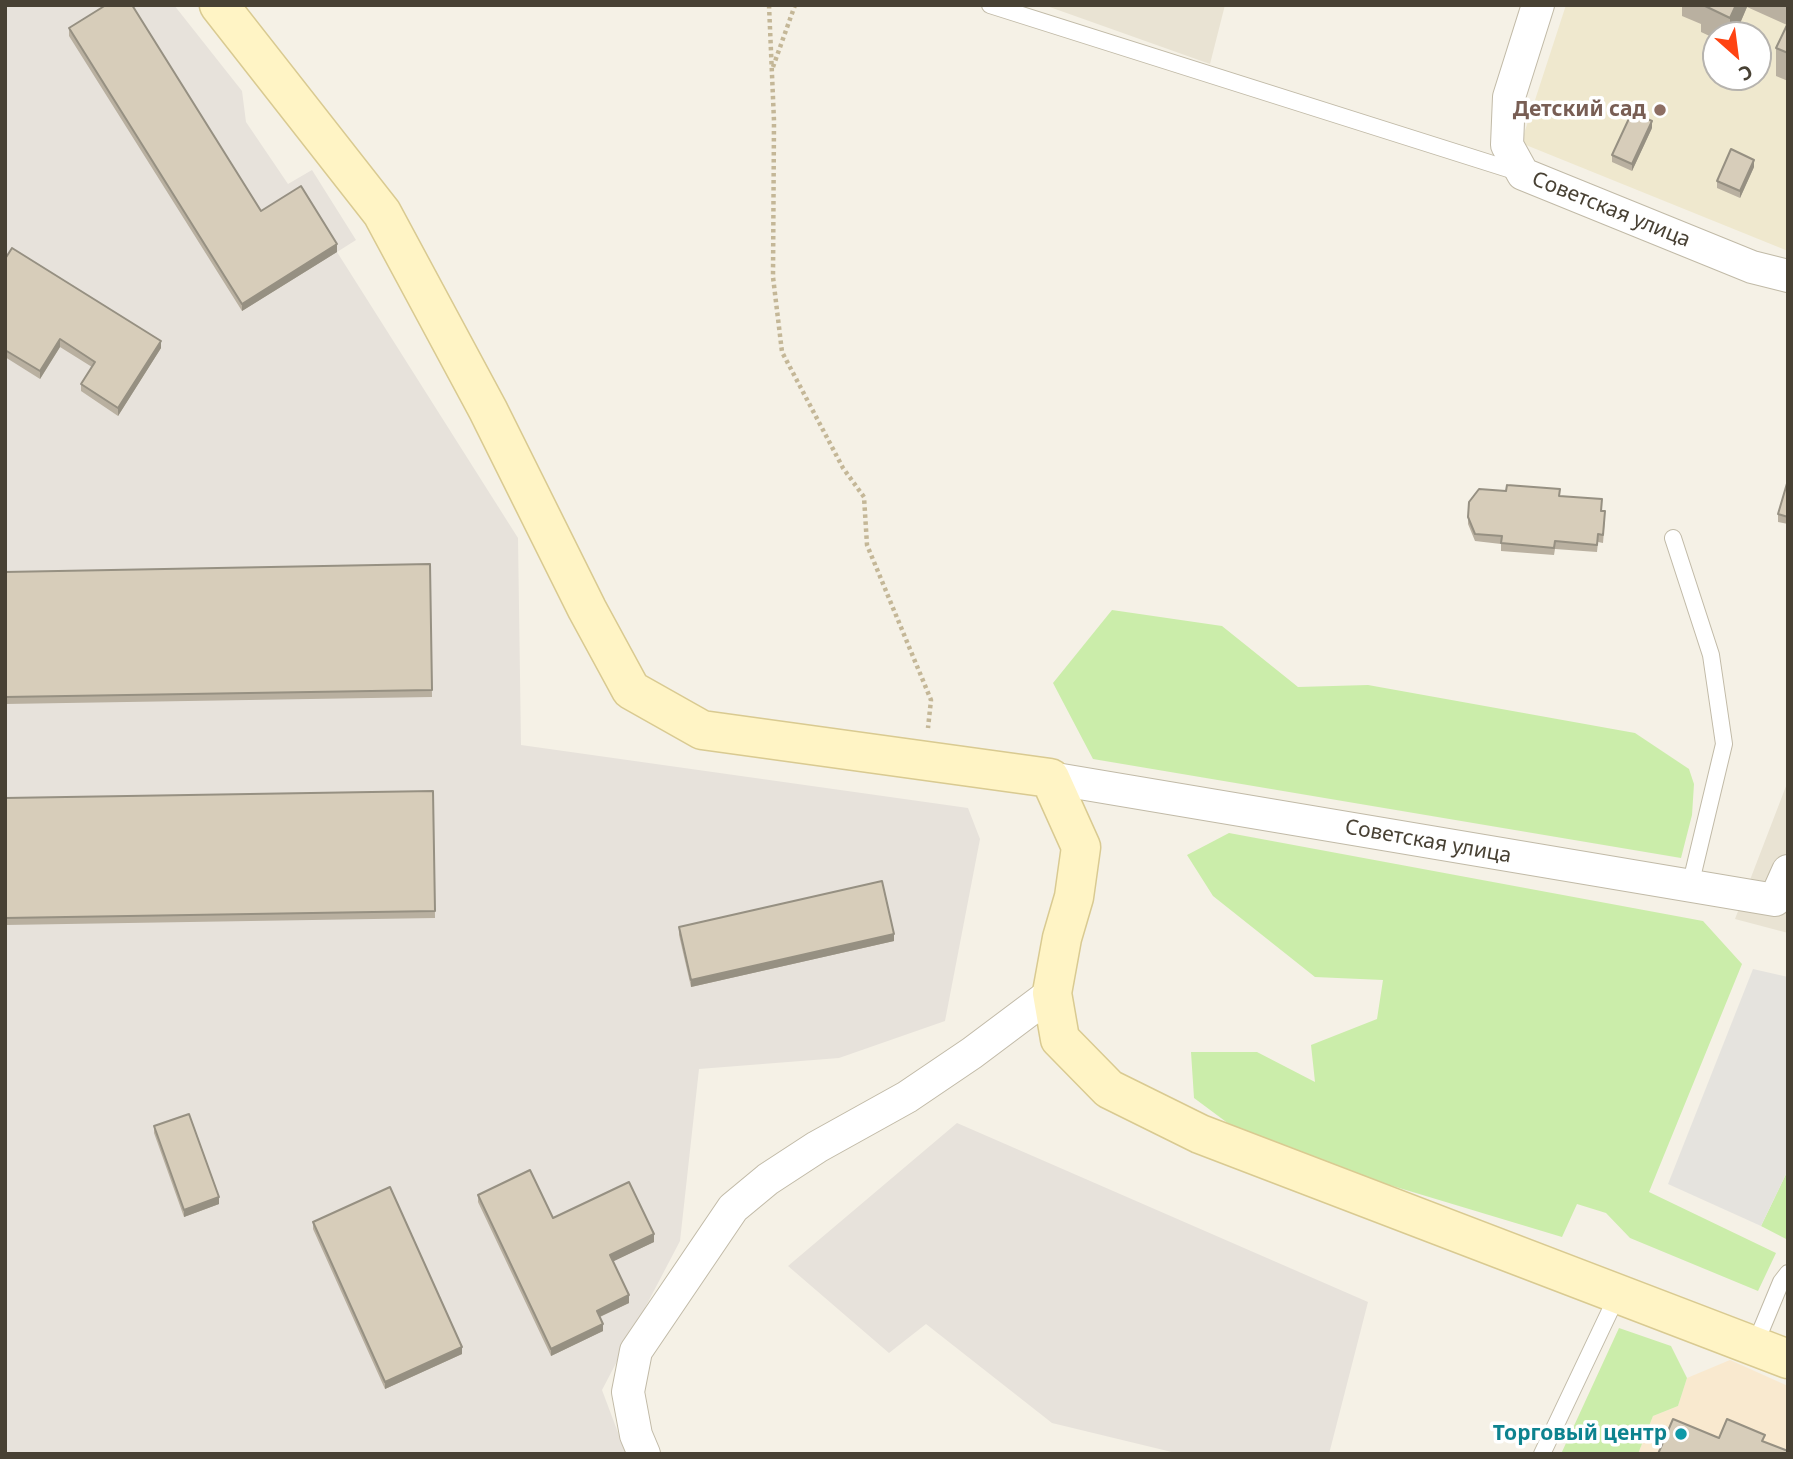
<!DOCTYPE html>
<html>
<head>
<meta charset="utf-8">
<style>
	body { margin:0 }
	#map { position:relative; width:1793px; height:1459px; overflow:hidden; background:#f5f1e6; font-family:"Noto Sans",sans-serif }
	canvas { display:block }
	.frame { position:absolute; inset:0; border:7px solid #484134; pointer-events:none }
	.north { position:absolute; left:1702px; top:21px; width:70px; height:70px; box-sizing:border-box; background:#fff; border:2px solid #b6b3ae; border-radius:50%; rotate:152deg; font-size:19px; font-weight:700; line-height:28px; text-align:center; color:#484134 }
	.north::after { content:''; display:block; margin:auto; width:24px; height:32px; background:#ff4312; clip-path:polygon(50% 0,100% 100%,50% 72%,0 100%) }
</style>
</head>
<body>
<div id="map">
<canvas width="1793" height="1459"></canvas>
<div class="frame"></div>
<div class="north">С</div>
</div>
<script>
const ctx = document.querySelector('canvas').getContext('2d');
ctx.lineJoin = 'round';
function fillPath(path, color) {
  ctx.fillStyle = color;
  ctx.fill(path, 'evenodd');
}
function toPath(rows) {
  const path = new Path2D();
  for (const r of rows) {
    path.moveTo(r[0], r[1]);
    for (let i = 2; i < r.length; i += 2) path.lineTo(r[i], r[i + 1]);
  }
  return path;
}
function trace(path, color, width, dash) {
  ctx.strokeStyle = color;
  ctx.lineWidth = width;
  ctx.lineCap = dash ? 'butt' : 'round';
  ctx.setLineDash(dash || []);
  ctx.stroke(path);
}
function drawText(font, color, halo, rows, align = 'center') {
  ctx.font = font + ' "Noto Sans",sans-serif';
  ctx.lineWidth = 7;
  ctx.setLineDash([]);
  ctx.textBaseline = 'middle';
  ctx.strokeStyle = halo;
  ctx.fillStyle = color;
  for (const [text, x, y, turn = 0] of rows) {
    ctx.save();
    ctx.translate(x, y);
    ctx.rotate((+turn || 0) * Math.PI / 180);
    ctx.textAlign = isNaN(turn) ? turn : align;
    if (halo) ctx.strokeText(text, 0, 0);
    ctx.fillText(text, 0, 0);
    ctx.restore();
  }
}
const residential = toPath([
	[1044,5,1225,5,1210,64],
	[1788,781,1788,933,1735,919]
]);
const commercial = toPath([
	[1730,1360,1788,1386,1788,1454,1638,1454,1653,1416,1678,1406,1687,1378]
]);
const industrial = toPath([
	[5,5,174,5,242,91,246,122,288,184,312,170,356,240,337,252,518,538,521,745,968,808,980,839,945,1021,839,1058,699,1069,680,1241,602,1390,626,1454,5,1454],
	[957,1123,1368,1302,1329,1454,1180,1454,1052,1423,926,1324,889,1353,788,1266]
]);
const education = toPath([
	[1566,5,1788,5,1788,251,1521,143],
	[1716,35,1758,35,1758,77,1716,77]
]);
const green = toPath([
	[1112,610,1222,626,1298,687,1368,685,1635,733,1689,769,1694,784,1692,815,1681,858,1093,759,1053,683],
	[1229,833,1703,921,1742,964,1649,1192,1776,1253,1758,1291,1630,1238,1606,1213,1577,1204,1562,1237,1386,1184,1229,1124,1194,1098,1191,1052,1257,1052,1315,1082,1311,1045,1377,1019,1383,980,1315,977,1213,896,1187,855],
	[1788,1170,1788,1240,1761,1226],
	[1619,1328,1671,1346,1687,1378,1678,1406,1653,1416,1638,1454,1561,1454]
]);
const parking = toPath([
	[1753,969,1788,977,1788,1170,1761,1226,1668,1184]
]);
const path = toPath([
	[769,5,774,121,773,277,782,352,843,468,864,497,867,545,931,700,928,728],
	[773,67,795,5]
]);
const lane = toPath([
	[990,5,1521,173],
	[1673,538,1711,655,1724,744,1690,886],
	[1754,1347,1781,1282,1788,1273],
	[1542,1454,1618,1294]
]);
const street = toPath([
	[1538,5,1509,97,1507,145,1523,174,1752,267,1788,276],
	[1050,778,1775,900,1788,871],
	[644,1454,636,1435,628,1392,636,1351,733,1208,768,1179,817,1147,907,1097,972,1053,1052,993]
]);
const secondary = toPath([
	[219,5,382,213,488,410,587,609,631,690,702,730,1050,778,1081,847,1074,897,1062,938,1052,993,1060,1039,1109,1089,1200,1134,1788,1359]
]);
const wall = toPath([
	[1682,5,1788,5,1788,81,1776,76,1776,48,1787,25,1747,7,1735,35,1716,35,1716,39,1701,32,1701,24,1682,16],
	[69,28,261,211,337,252,242,311,69,36],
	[1652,128,1632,171,1612,162,1612,155],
	[1754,167,1740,198,1717,188,1717,181],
	[5,259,161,348,118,416,81,391,81,384,92,367,60,347,40,379,5,357],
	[1788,480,1788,524,1778,522,1778,514],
	[1560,496,1601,511,1605,518,1603,543,1598,542,1597,552,1555,549,1554,555,1501,551,1501,544,1475,541,1468,524,1468,517],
	[430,564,432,697,5,704,5,572],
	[433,791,435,918,5,925,5,798],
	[679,927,894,941,691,987,679,935],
	[154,1126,219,1204,184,1217,154,1133],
	[478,1195,553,1218,654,1242,613,1261,629,1303,600,1317,603,1331,551,1356,478,1202],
	[313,1222,462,1354,385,1389,313,1229]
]);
const shadedWall = toPath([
	[1736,5,1747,5,1747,7,1735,35,1730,35,1730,18],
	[1652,121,1652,128,1632,171,1632,164],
	[1754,160,1754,167,1740,198,1740,191],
	[337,244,337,252,242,311,242,304],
	[60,339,60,347,40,379,40,371],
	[161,341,161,348,118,416,118,408],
	[894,934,894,941,691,987,691,980],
	[219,1197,219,1204,184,1217,184,1210],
	[654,1234,654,1242,610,1263,610,1255],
	[629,1295,629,1303,597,1318,597,1311],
	[603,1324,603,1331,551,1356,551,1349],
	[462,1347,462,1354,385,1389,385,1382]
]);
const building = toPath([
	[106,5,132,5,261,211,301,186,337,244,242,304,69,28,106,5],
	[1703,5,1736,5,1730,18,1703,5],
	[1788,23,1788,53,1776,48,1788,23],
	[1632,112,1652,121,1632,164,1612,155,1632,112],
	[1731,149,1754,160,1740,191,1717,181,1731,149],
	[12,248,161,341,118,408,81,384,95,362,60,339,40,371,5,350,5,259,12,248],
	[1788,480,1788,517,1778,514,1788,480],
	[1507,485,1560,489,1559,496,1602,499,1601,511,1605,511,1603,535,1598,534,1597,545,1555,541,1554,548,1501,543,1502,536,1475,534,1468,517,1469,502,1479,489,1506,491,1507,485],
	[430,564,432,690,5,697,5,572,430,564],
	[433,791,435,911,5,918,5,798,433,791],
	[882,881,894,934,691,980,679,927,882,881],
	[189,1114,219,1197,184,1210,154,1126,189,1114],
	[530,1170,553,1218,629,1182,654,1234,610,1255,629,1295,597,1311,603,1324,551,1349,478,1195,530,1170],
	[390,1187,462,1347,385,1382,313,1222,390,1187],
	[1673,1419,1719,1438,1727,1419,1765,1435,1762,1441,1788,1451,1788,1454,1658,1454,1673,1419]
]);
const markers = [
	[1660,110,7,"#8d6e63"],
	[1681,1434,7,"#0f9aa8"]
];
const educationNames = [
	["Детский сад",1646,110]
];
const streetNames = [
	["Советская улица",1611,210,22],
	["Советская улица",1428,842,10]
];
const cultureNames = [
	["Торговый центр",1667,1434]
];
fillPath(residential, '#e9e3d3');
fillPath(commercial, '#f9e9cf');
fillPath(industrial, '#e7e2db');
fillPath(education, '#efe8ce');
fillPath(green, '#cbedaa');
fillPath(parking, '#e5e3de');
trace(lane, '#c1baa7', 18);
trace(street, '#c1baa7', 34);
trace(secondary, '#d9ca91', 41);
trace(path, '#c4b797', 4.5, [3.5, 3.5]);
trace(lane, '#fff', 16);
trace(street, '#fff', 32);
trace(secondary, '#fff4c5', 38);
fillPath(wall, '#b9b0a0');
fillPath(shadedWall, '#969082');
fillPath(building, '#d7cdba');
trace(building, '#969082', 2);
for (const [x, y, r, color] of markers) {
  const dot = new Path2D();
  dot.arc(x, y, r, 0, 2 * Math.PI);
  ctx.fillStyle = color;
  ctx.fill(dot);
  trace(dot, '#fff', 2.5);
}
drawText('bold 21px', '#785e54', '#fff', educationNames, 'right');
drawText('21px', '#484134', '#fff', streetNames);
drawText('bold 21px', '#0d838f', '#fff', cultureNames, 'right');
</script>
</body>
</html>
